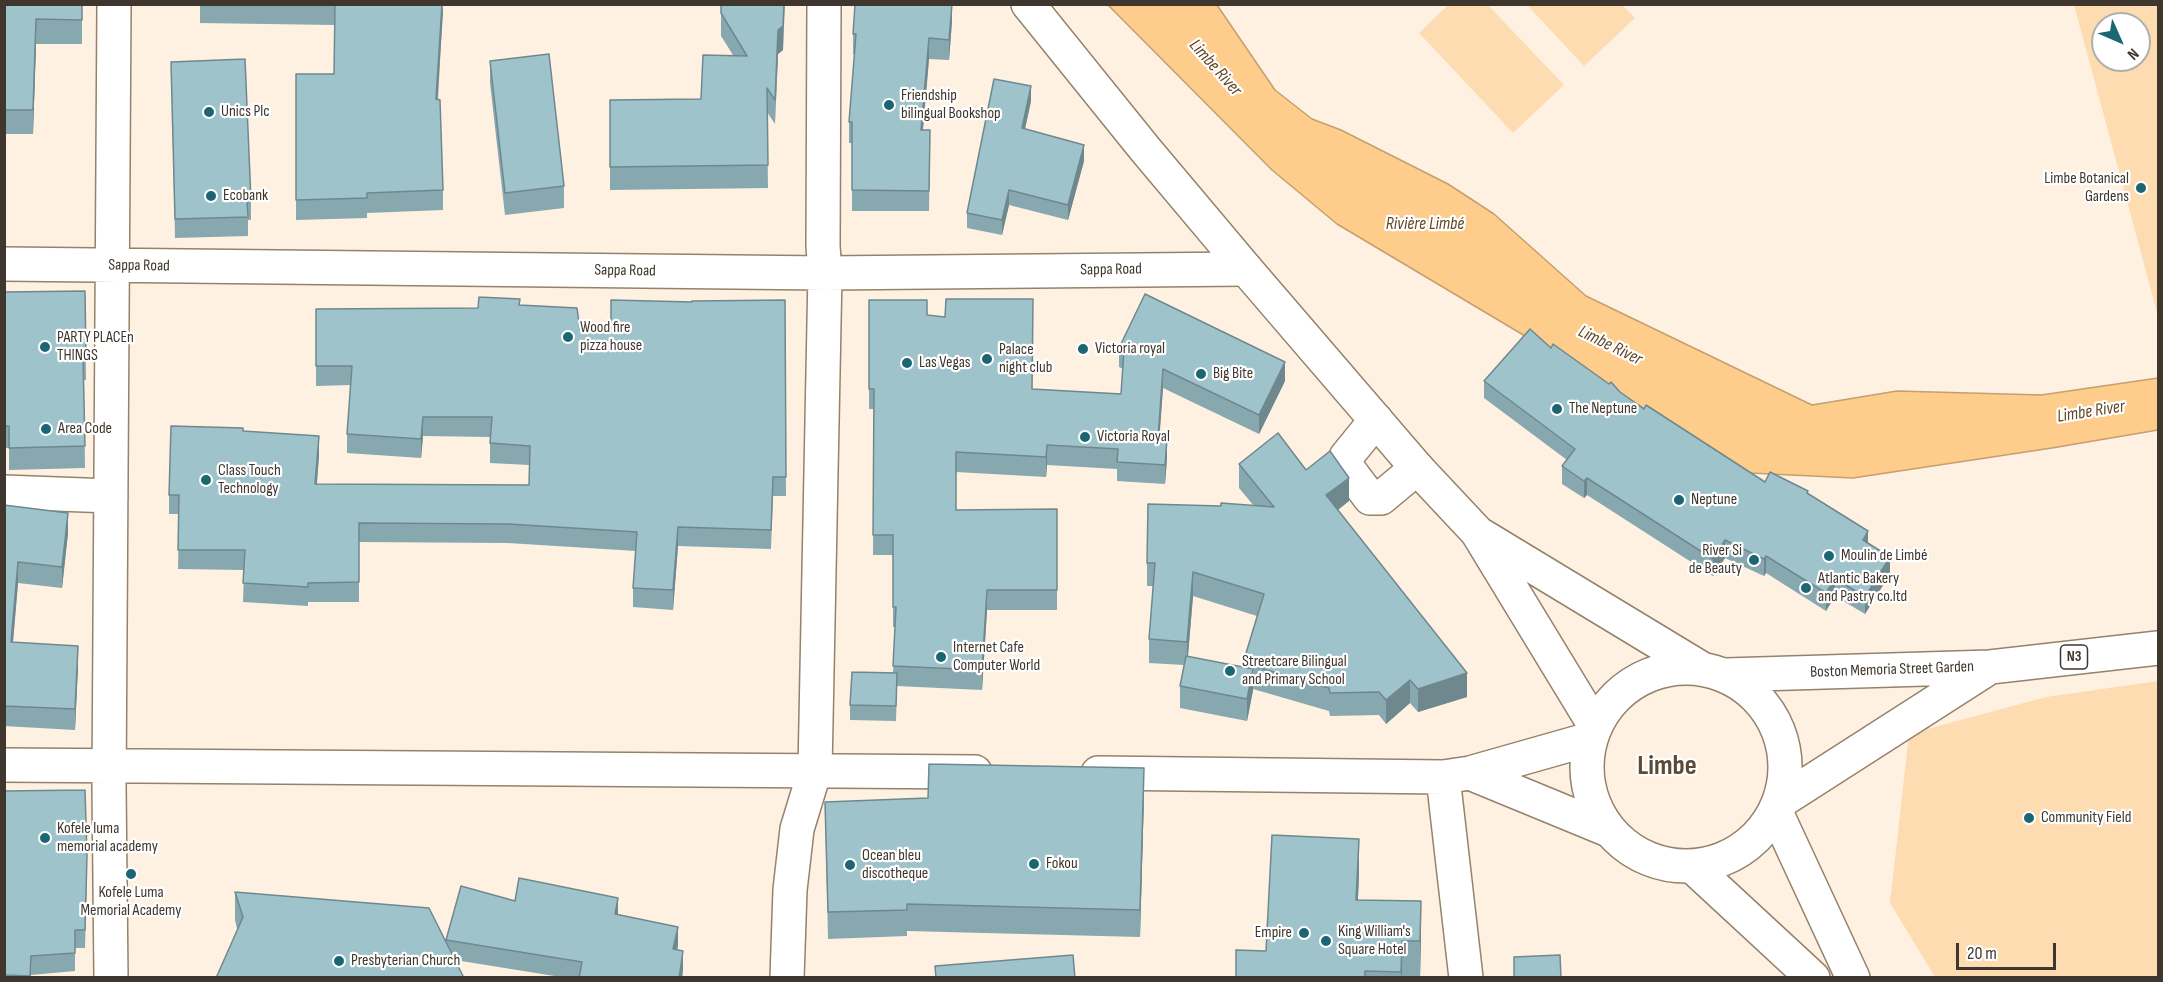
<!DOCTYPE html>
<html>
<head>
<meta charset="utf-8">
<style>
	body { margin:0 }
	#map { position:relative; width:2163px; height:982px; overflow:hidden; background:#fef1e2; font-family:"Sofia Sans Condensed",sans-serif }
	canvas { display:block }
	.frame { position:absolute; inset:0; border:6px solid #3f372d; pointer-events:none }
	.north { position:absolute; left:2091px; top:12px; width:60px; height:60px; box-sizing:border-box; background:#fff; border:2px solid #b2afab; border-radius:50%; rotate:135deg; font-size:16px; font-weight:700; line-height:24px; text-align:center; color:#3f372d }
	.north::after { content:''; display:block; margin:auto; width:21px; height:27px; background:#1c6572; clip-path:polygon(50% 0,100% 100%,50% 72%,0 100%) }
	.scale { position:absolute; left:1956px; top:943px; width:100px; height:27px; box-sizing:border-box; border:3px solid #3f372d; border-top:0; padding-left:8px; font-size:18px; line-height:21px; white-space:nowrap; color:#3f372d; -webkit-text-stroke:4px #fff; paint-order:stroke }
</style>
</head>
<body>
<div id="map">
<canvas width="2163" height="982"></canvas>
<div class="frame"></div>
<div class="north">N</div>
<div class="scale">20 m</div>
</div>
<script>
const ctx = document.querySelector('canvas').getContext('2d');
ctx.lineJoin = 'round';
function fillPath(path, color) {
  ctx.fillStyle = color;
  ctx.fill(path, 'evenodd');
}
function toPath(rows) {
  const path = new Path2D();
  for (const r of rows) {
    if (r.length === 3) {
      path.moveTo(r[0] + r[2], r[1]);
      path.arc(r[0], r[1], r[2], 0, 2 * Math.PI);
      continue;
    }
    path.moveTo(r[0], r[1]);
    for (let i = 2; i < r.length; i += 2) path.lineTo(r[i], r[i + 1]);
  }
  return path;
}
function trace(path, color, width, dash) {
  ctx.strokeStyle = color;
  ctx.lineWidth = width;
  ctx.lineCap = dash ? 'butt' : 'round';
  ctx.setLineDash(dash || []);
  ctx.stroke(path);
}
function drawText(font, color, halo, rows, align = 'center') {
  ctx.font = font + ' "Sofia Sans Condensed",sans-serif';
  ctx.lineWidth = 4.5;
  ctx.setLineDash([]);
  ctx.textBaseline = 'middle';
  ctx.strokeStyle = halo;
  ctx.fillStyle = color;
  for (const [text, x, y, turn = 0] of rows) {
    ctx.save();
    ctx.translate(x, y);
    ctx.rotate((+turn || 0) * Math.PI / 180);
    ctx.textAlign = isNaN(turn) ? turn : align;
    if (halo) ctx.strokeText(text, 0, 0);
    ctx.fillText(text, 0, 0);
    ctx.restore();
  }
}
const green = toPath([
	[1448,5,1488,5,1564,85,1513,133,1419,33],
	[1527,5,1622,5,1635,18,1584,66],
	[2074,5,2158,5,2158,316],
	[2103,24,2139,24,2139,60,2103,60],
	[2158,681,2158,977,1935,977,1890,903,1909,734,2046,697]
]);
const water = toPath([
	[1108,5,1217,5,1275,90,1312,119,1341,130,1448,184,1494,214,1586,296,1812,405,1897,391,2041,395,2158,378,2158,430,2052,448,1853,478,1750,473,1520,333,1337,224,1272,170,1108,5]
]);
const minor = toPath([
	[4,264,825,273,1246,269],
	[1376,420,1346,457,1346,466,1370,498,1381,498,1417,468],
	[4,492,111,496],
	[4,765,975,772],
	[1098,773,1443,777,1470,773,1590,739],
	[1470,773,1606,829],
	[1443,777,1466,978],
	[111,978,109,785,114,4],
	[787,978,790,890,797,829,815,770,825,273,823,246,824,4]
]);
const major = toPath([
	[1028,4,1145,149,1246,269,1417,468,1477,532,1595,726],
	[1481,535,1699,667]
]);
const highway = toPath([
	[1686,767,99],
	[1726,675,1990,667,2158,648],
	[1781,801,1990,667],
	[1776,812,1853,978],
	[1693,867,1813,978]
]);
const wall = toPath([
	[4,4,82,4,82,44,36,44,33,134,4,134],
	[200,4,443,4,438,100,443,190,443,210,367,213,367,218,296,220,296,74,334,74,334,25,200,23],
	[721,4,785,4,783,50,778,54,775,124,767,112,768,188,610,190,610,100,701,99,733,55,721,36],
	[952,21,949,60,929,59,923,130,930,130,929,211,852,211,852,143,849,143,849,122,855,54,853,54,853,34],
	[490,61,564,186,564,208,505,215,490,83],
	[171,62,251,201,251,220,248,220,248,236,175,238],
	[1031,101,1025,129,1084,161,1068,220,1009,205,1002,235,967,228,967,213],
	[85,291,86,380,84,380,85,468,9,470,9,448,4,448,4,292],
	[785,300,786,496,773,496,771,549,678,546,673,610,633,607,633,588,636,551,508,543,359,542,359,602,308,602,308,606,243,602,244,570,178,569,179,514,169,514,169,495,243,431,319,455,317,484,529,485,529,465,490,463,490,437,423,436,421,458,347,453,347,434,351,385,316,386,316,309,478,308,520,305,580,330,611,328,692,302],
	[869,300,927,315,1032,389,1121,394,1123,369,1119,367,1119,348,1285,381,1259,434,1163,388,1159,438,1167,458,1165,484,1117,481,1117,469,1047,465,1046,477,956,472,956,510,1057,509,1057,610,987,610,982,690,897,686,896,721,850,720,850,705,893,673,895,627,893,627,893,555,873,555,874,409,869,409],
	[1551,348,1620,392,1644,409,1765,482,1808,493,1868,544,1890,574,1865,614,1835,596,1826,611,1766,573,1764,576,1725,558,1713,576,1587,495,1584,498,1562,484,1562,466,1567,460,1484,398,1484,381],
	[1239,464,1306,470,1349,501,1338,510,1467,697,1418,712,1410,703,1386,724,1379,715,1330,716,1329,711,1253,689,1247,721,1180,708,1180,686,1184,665,1149,663,1149,639,1153,586,1147,586,1147,563,1221,506,1254,506,1239,488],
	[1193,596,1257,616,1243,663,1243,667,1188,657],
	[4,505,68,533,62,588,18,583,13,643,78,666,75,730,4,726],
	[4,791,87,873,85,948,75,948,75,971,31,975,31,978,4,978],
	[1144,794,1140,937,907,931,907,936,828,939,825,802],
	[1359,875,1358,900,1421,937,1420,978,1236,978,1266,951],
	[235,892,446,941,446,940,515,901,618,914,678,945,677,950,683,969,682,978,567,978,455,960,237,929,235,920]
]);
const shadedWall = toPath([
	[442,4,443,13,436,120,436,99],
	[784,4,783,50,778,54,775,124,778,30],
	[952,4,952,21,949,60,949,40],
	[36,19,36,44,33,134,33,110],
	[929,38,929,59,921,151,921,130],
	[1031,86,1031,101,1022,143,1022,128],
	[1084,145,1084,161,1068,220,1068,205],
	[1009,190,1009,205,1002,235,1002,220],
	[1285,362,1285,381,1259,434,1259,415],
	[1163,369,1163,388,1158,458,1158,438],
	[423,417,423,436,421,458,421,439],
	[319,436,319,455,315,504,315,484],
	[1167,439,1167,458,1165,484,1165,465],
	[1047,445,1047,465,1046,477,1046,457],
	[1349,478,1349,501,1326,519,1326,495],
	[1587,478,1587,495,1584,498,1584,481],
	[68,513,68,533,62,588,62,567],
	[678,527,678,546,673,610,673,590],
	[1868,531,1868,549,1863,540],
	[1725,540,1725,558,1713,576,1713,559],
	[1766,556,1766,573,1764,576,1764,559],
	[1890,557,1890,574,1865,614,1865,597],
	[18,562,18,583,11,663,11,642],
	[1193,572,1193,596,1187,666,1187,642],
	[1835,578,1835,596,1826,611,1826,593],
	[987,590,987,610,982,690,982,670],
	[78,646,78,666,75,730,75,709],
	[1253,669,1253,691,1247,721,1247,699],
	[1467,673,1467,697,1418,712,1418,689],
	[1410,680,1410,703,1386,724,1386,700],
	[1144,768,1144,794,1140,937,1140,910],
	[1359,839,1359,875,1356,937,1356,900],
	[618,898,618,916,615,914],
	[1421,901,1421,937,1420,978,1420,941],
	[678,927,678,945,673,968,673,949],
	[1402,941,1402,978,1401,978,1401,972],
	[683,951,683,969,682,978,679,978]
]);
const building = toPath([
	[4,4,82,4,82,20,36,19,33,110,4,110,4,4],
	[310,4,442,4,436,99,440,100,443,190,367,193,367,198,296,200,296,74,334,74,335,5,310,4],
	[721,4,784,4,783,26,778,30,775,100,767,88,768,165,610,167,610,100,701,99,703,55,747,56,721,13,721,4],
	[855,4,952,4,949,40,929,38,921,130,930,130,929,191,852,190,852,122,849,122,856,34,853,34,855,4],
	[549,54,564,186,505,193,490,61,549,54],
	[245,59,251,201,247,201,248,217,175,219,171,62,245,59],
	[994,79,1031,86,1022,128,1084,145,1068,205,1009,190,1002,220,967,213,994,79],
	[85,291,86,358,83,358,85,446,9,448,9,426,4,426,4,292,85,291],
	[1145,294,1285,362,1259,415,1163,369,1158,438,1167,439,1165,465,1117,462,1118,449,1047,445,1046,457,956,452,956,510,1057,509,1057,590,987,590,982,670,893,666,896,607,893,607,893,535,873,535,874,389,869,389,869,300,927,300,927,315,945,317,946,299,1033,299,1032,389,1121,394,1124,350,1119,348,1145,294],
	[479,297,520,299,519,305,577,308,580,330,611,328,611,300,692,302,692,301,785,300,786,477,773,477,771,530,678,527,673,590,633,588,637,532,508,524,359,523,359,582,308,583,308,587,243,583,245,550,178,550,179,495,169,495,171,426,243,428,243,431,319,436,315,484,529,485,530,446,490,443,492,417,423,417,421,439,347,434,352,366,316,366,316,309,478,308,479,297],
	[1530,329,1551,348,1553,344,1609,384,1611,382,1620,392,1644,409,1646,405,1765,482,1770,472,1808,491,1807,493,1868,531,1863,540,1890,557,1865,597,1835,578,1826,593,1766,556,1764,559,1725,540,1713,559,1587,478,1584,481,1562,466,1575,449,1484,381,1530,329],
	[1278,433,1306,470,1330,451,1349,478,1326,495,1467,673,1418,689,1410,680,1386,700,1379,692,1330,693,1329,688,1243,663,1264,594,1193,572,1187,642,1149,639,1155,563,1147,563,1148,504,1221,506,1221,503,1274,507,1239,464,1278,433],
	[4,505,68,513,62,567,18,562,11,642,78,646,75,709,4,706,4,505],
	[1186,656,1253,669,1247,699,1180,686,1186,656],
	[852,672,897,673,896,706,850,705,852,672],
	[929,764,1144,768,1140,910,907,904,907,910,828,912,825,802,928,798,929,764],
	[85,790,87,855,85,930,75,930,75,953,31,956,30,976,4,975,4,791,85,790],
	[1272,835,1359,839,1356,900,1421,901,1420,941,1402,941,1401,972,1365,971,1365,978,1236,978,1236,950,1266,951,1272,835],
	[519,878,618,898,615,914,678,927,673,949,683,951,679,978,579,978,582,962,446,940,461,886,515,901,519,878],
	[235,892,429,908,464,978,216,978,243,917,235,892],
	[1073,955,1075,978,936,978,935,966,1073,955],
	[1560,955,1561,978,1514,978,1514,957,1560,955]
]);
const markers = [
	[889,105,6,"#1c6572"],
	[209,112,6,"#1c6572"],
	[2141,188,6,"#1c6572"],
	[211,196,6,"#1c6572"],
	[568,337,6,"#1c6572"],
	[45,347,6,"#1c6572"],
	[1083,349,6,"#1c6572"],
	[987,359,6,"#1c6572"],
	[907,363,6,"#1c6572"],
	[1201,374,6,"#1c6572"],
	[1557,409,6,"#1c6572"],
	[46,429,6,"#1c6572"],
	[1085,437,6,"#1c6572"],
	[206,480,6,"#1c6572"],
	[1679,500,6,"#1c6572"],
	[1829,556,6,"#1c6572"],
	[1754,560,6,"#1c6572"],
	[1806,588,6,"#1c6572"],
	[941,657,6,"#1c6572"],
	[1230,671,6,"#1c6572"],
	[2029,818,6,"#1c6572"],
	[45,838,6,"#1c6572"],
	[1034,864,6,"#1c6572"],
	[850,865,6,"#1c6572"],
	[131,874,6,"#1c6572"],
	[1304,933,6,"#1c6572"],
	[1326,941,6,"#1c6572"],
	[339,961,6,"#1c6572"]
];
const shields = [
	[2074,657,27]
];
const shieldNames = [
	["N3",2074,657]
];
const poiNames = [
	["Friendship",901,96],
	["bilingual Bookshop",901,114],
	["Unics Plc",221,112],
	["Limbe Botanical",2129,179,"right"],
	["Gardens",2129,197,"right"],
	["Ecobank",223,196],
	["Wood fire",580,328],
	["pizza house",580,346],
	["PARTY PLACEn",57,338],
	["THINGS",57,356],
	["Victoria royal",1095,349],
	["Palace",999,350],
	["night club",999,368],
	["Las Vegas",919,363],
	["Big Bite",1213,374],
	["The Neptune",1569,409],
	["Area Code",58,429],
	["Victoria Royal",1097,437],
	["Class Touch",218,471],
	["Technology",218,489],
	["Neptune",1691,500],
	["River Si",1742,551,"right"],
	["de Beauty",1742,569,"right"],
	["Moulin de Limbé",1841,556],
	["Atlantic Bakery",1818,579],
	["and Pastry co.ltd",1818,597],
	["Internet Cafe",953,648],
	["Computer World",953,666],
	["Streetcare Bilingual",1242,662],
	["and Primary School",1242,680],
	["Community Field",2041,818],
	["Kofele luma",57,829],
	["memorial academy",57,847],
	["Ocean bleu",862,856],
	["discotheque",862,874],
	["Fokou",1046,864],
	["Kofele Luma",131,893,"center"],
	["Memorial Academy",131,911,"center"],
	["King William's",1338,932],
	["Square Hotel",1338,950],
	["Empire",1292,933,"right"],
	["Presbyterian Church",351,961]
];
const streetNames = [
	["Sappa Road",139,266,1],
	["Sappa Road",1111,270,-1],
	["Sappa Road",625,271,1],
	["Boston Memoria Street Garden",1892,670,-2]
];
const waterNames = [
	["Limbe River",1215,68,48],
	["Rivière Limbé",1425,224],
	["Limbe River",1610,346,26],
	["Limbe River",2091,412,-9]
];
const townNames = [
	["Limbe",1667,767]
];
fillPath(green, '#fedcb2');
fillPath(water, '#fecc8b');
trace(water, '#c59f6f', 1.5);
trace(minor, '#94826a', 36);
trace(major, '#94826a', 36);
trace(highway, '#94826a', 36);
trace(minor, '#fff', 33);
trace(major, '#fff', 33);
trace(highway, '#fff', 33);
fillPath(wall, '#88a8af');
fillPath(shadedWall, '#6f888e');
fillPath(building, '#9ec3cb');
trace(building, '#6f888e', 1.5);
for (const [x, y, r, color] of markers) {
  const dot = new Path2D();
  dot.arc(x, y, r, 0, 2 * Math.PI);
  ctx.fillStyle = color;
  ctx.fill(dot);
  trace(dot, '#fff', 2);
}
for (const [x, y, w] of shields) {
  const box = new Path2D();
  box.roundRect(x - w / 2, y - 12, w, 24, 4.5);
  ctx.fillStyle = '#fff';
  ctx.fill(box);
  trace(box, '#3f372d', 1.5);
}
drawText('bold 15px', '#3f372d', null, shieldNames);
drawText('16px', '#3f372d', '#fff', poiNames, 'left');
drawText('16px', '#3f372d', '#fff', streetNames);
drawText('italic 18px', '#624825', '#fff', waterNames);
drawText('bold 28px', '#5b4a34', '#fff', townNames);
</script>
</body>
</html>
